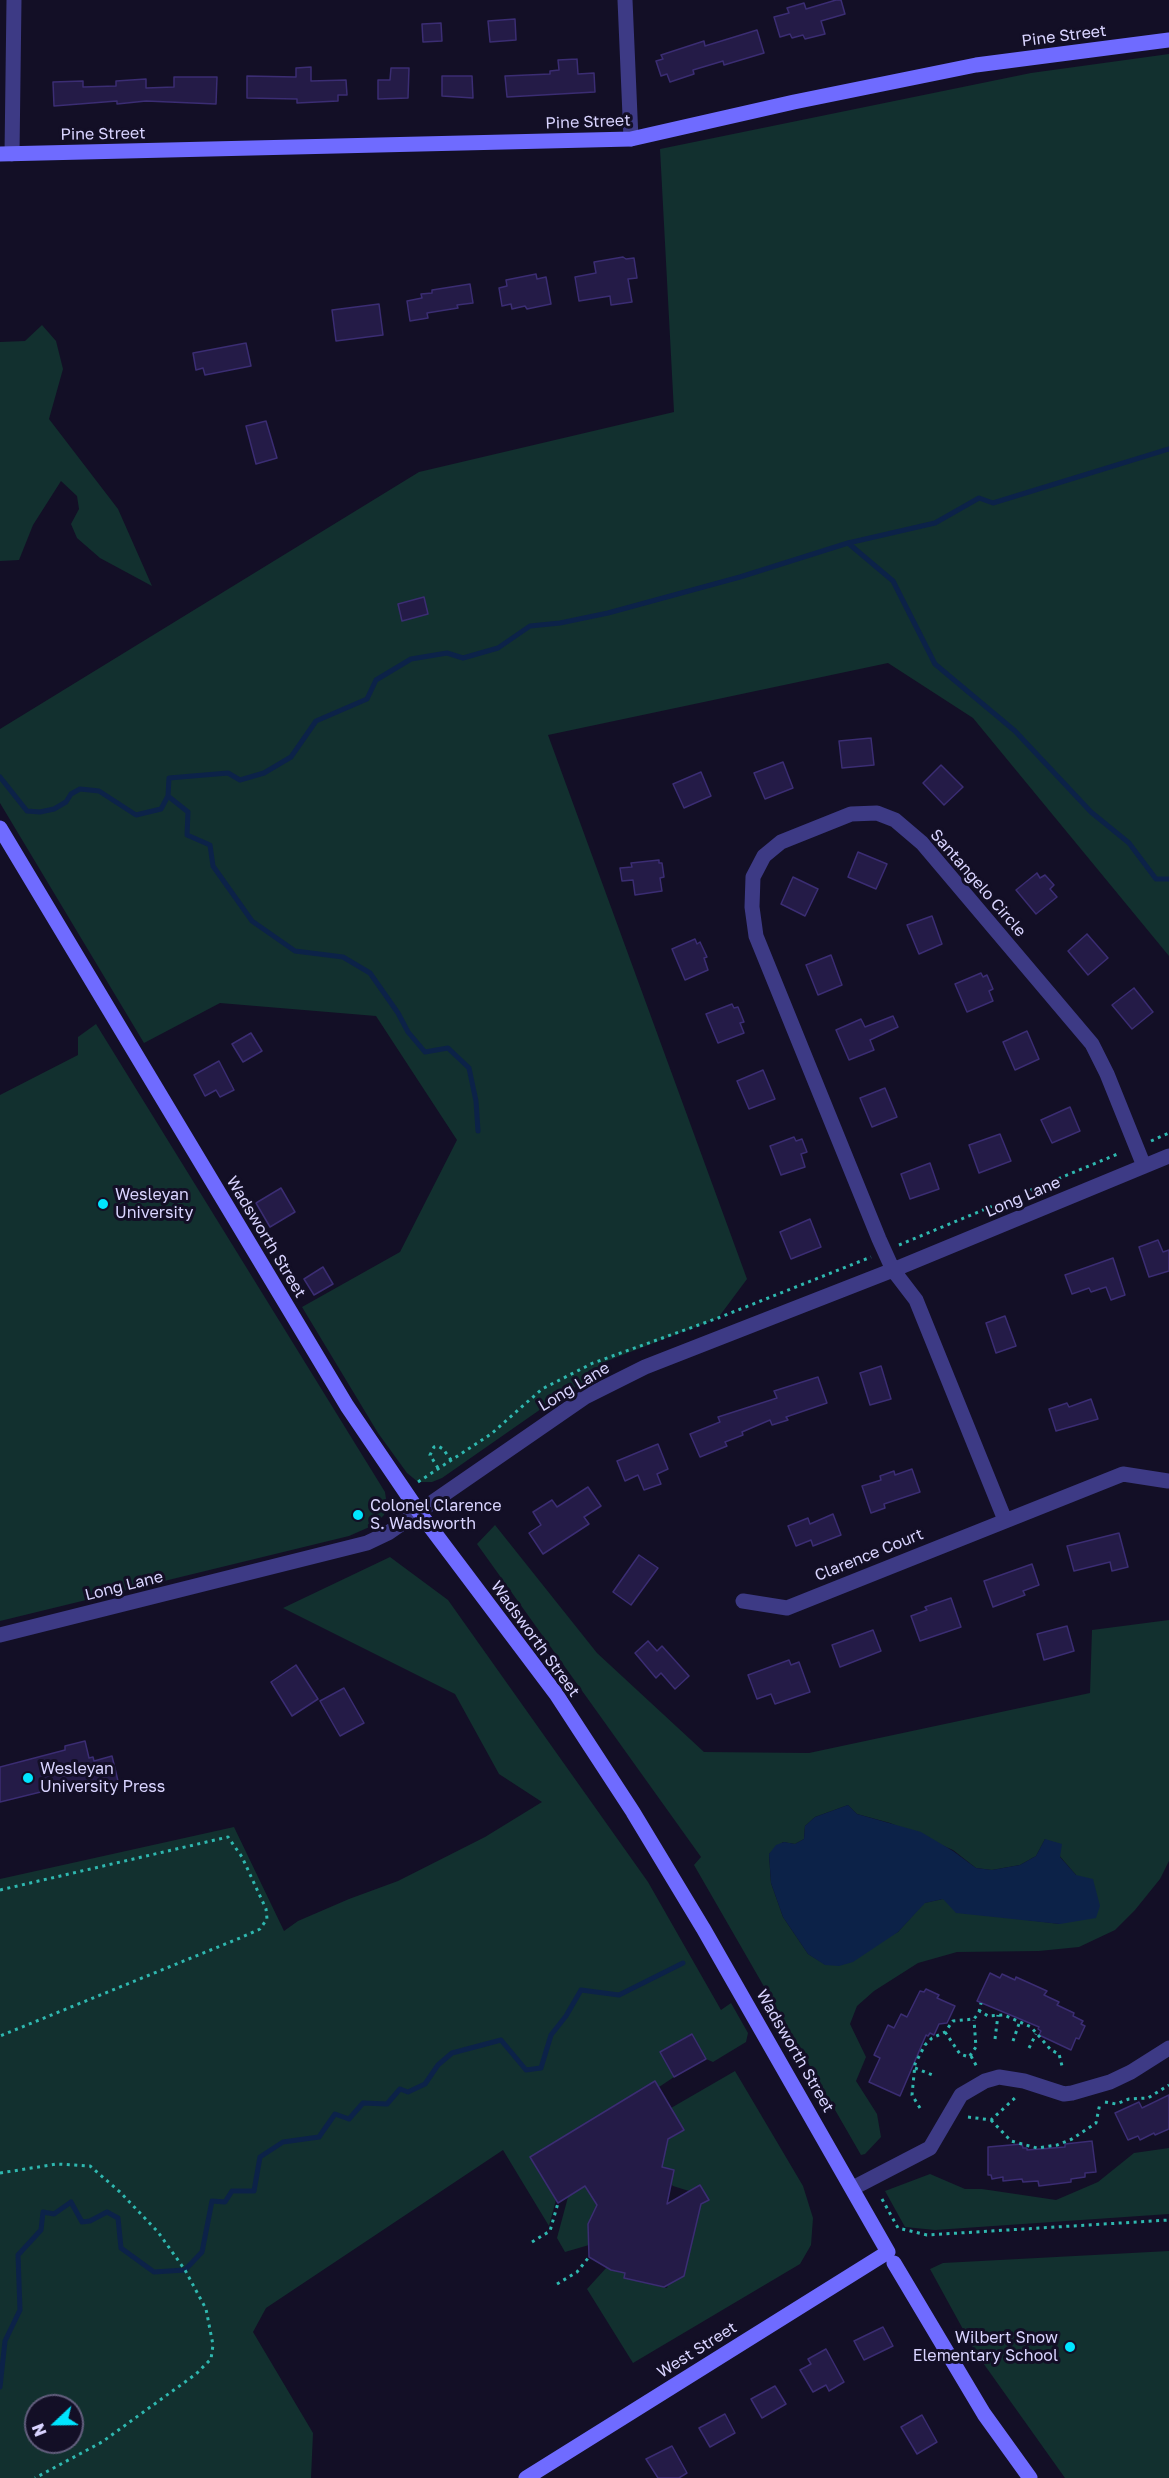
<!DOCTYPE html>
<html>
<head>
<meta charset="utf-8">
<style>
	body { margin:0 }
	#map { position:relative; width:1169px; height:2478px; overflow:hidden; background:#130f26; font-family:"Golos Text",sans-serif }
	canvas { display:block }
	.north { position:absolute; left:24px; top:2394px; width:60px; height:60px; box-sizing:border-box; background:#130f26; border:2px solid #625e7d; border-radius:50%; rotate:248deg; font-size:16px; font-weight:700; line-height:24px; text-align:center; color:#d9d4ff }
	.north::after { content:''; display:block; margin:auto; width:21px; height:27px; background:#00e5ff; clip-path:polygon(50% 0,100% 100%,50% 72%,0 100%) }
</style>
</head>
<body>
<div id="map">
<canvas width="1169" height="2478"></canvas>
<div class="north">N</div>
</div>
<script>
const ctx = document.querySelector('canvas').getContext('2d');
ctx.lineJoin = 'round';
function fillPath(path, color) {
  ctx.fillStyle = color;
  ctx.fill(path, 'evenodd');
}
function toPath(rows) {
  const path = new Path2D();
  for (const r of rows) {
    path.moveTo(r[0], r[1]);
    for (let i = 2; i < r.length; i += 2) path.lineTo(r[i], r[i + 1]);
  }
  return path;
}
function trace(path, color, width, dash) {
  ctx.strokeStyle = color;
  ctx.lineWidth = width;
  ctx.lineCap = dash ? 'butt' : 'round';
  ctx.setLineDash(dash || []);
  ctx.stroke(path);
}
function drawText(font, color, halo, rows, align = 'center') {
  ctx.font = font + ' "Golos Text",sans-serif';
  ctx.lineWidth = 6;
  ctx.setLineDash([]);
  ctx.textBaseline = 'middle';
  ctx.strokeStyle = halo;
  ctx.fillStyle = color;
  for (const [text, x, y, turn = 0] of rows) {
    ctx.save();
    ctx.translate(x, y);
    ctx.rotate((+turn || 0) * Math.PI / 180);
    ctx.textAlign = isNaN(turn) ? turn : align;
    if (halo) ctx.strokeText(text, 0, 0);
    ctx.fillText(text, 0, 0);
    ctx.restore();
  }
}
const green = toPath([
	[1169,54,1169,956,973,718,888,663,548,735,747,1279,718,1318,602,1363,601,1373,561,1395,442,1478,432,1482,418,1482,407,1473,378,1433,302,1307,400,1252,457,1140,376,1016,220,1003,144,1043,0,803,0,729,419,472,674,412,660,149,1031,73],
	[42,325,56,341,63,369,49,419,118,509,152,586,100,558,77,538,71,524,79,509,77,496,61,481,33,525,19,560,0,561,0,342,25,341],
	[96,1024,385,1492,387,1506,384,1515,374,1525,349,1536,0,1621,0,1095,78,1055,78,1037],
	[495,1525,597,1653,704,1752,809,1753,1090,1693,1092,1630,1169,1620,1169,1861,1160,1879,1135,1910,1115,1930,1079,1947,1039,1951,957,1952,918,1963,874,1991,857,2006,850,2024,866,2057,856,2081,877,2114,881,2137,865,2154,861,2155,694,1865,701,1857,477,1544],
	[848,1805,857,1814,890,1823,953,1850,976,1868,992,1870,1020,1865,1036,1856,1045,1839,1076,1875,1060,1924,1028,1920,943,1899,924,1903,898,1932,826,1965,808,1954,783,1917,771,1883,769,1854,783,1842,795,1844,804,1839,805,1826,815,1817],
	[390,1557,448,1600,648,1882,721,2010,731,2003,748,2033,746,2042,713,2062,706,2059,691,2034,660,2052,674,2077,659,2087,655,2081,530,2157,556,2200,549,2226,503,2150,266,2308,253,2332,313,2433,311,2478,0,2478,0,1879,234,1827,284,1931,298,1921,349,1899,398,1881,485,1837,542,1802,499,1774,455,1694,283,1608],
	[36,2406,72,2406,72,2442,36,2442],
	[735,2071,803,2186,813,2218,811,2245,800,2264,633,2363,587,2289,607,2267,625,2273,624,2278,667,2288,668,2284,684,2276,701,2204,709,2200,700,2185,689,2191,673,2186,671,2184,674,2170,662,2167,665,2154,651,2150,684,2130,671,2108],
	[1169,2148,1169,2214,935,2230,905,2227,885,2191,930,2174,965,2189,982,2189,1056,2200,1098,2182,1134,2153],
	[585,2186,597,2205,589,2222,589,2245,565,2252,557,2238,568,2197],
	[1169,2251,1169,2478,1065,2478,976,2353,930,2269,943,2263]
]);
const water = toPath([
	[848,1805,857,1814,921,1832,953,1851,976,1868,992,1870,1020,1865,1036,1856,1045,1839,1062,1844,1060,1857,1076,1875,1093,1879,1100,1906,1096,1918,1060,1924,956,1913,943,1899,925,1903,898,1932,853,1962,839,1966,825,1965,808,1954,783,1917,771,1883,769,1854,776,1845,784,1842,795,1844,804,1839,805,1826,815,1817]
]);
const stream = toPath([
	[848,543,893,581,935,664,1015,731,1091,812,1129,843,1156,879,1169,879],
	[0,777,27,811,40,812,54,809,66,802,71,794,80,789,99,791,136,815,161,809,168,796,169,778,228,773,240,780,264,773,291,757,316,721,367,699,376,680,411,659,447,653,463,658,498,648,530,626,560,623,608,613,740,577,848,543,935,523,979,498,993,503,1169,449],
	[168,796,188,812,187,835,210,845,213,866,252,921,295,951,343,957,370,973,398,1013,408,1032,425,1052,448,1048,469,1068,476,1101,478,1131],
	[0,2387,5,2341,20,2310,18,2255,41,2230,43,2212,54,2214,71,2202,82,2222,90,2221,107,2212,118,2218,121,2248,154,2272,185,2270,202,2252,212,2201,225,2202,232,2191,254,2191,260,2157,283,2142,319,2137,335,2114,349,2119,363,2103,387,2104,400,2089,408,2092,425,2084,438,2065,452,2053,501,2040,526,2070,541,2068,551,2035,566,2016,581,1990,619,1995,683,1963]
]);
const building = toPath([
	[836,0,841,0,845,14,821,21,825,34,805,39,803,35,792,38,790,34,780,37,774,17,789,13,787,8,804,3,806,9,836,0],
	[515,19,516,40,490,42,488,21,515,19],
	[441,23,442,41,423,42,422,24,441,23],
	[757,30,764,53,724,65,723,61,693,70,694,74,670,82,667,74,661,76,656,61,663,59,661,55,704,41,705,46,757,30],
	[577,59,578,74,594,73,595,92,507,97,505,76,550,74,550,71,559,70,558,60,577,59],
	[311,67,311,81,346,80,347,95,338,95,338,101,297,103,297,99,247,98,247,76,296,77,296,68,311,67],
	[391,68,409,68,408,98,378,99,378,80,390,80,391,68],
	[442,76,472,76,473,98,442,96,442,76],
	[174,77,217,77,216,104,146,101,117,104,117,101,54,106,53,82,83,81,83,87,116,86,116,81,146,79,146,88,174,87,174,77],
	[623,257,626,259,634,258,637,278,628,279,632,302,611,305,610,296,579,301,575,277,596,273,594,262,623,257],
	[536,274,537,279,546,277,551,304,527,309,525,306,512,309,511,304,502,306,499,288,507,286,506,280,536,274],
	[470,284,473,303,457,305,458,308,427,313,428,318,410,321,407,301,422,298,421,294,432,293,432,290,470,284],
	[379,304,383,335,336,341,332,310,379,304],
	[246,343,251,366,205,375,203,368,196,370,193,353,246,343],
	[266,421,277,458,256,464,246,426,266,421],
	[424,597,428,614,402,621,398,604,424,597],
	[871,738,874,765,842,768,839,741,871,738],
	[783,762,793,788,765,799,754,773,783,762],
	[941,765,963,787,944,805,923,783,941,765],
	[701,772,711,796,684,808,673,784,701,772],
	[858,852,887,864,876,889,848,877,858,852],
	[659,860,659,863,662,863,664,877,660,878,662,891,635,895,633,880,622,881,620,868,632,867,631,863,659,860],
	[1037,873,1040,878,1045,875,1054,885,1050,889,1057,897,1036,914,1016,890,1037,873],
	[793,877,818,889,805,916,781,904,793,877],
	[932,916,942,944,919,954,907,925,932,916],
	[1087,934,1108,958,1088,975,1068,951,1087,934],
	[695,939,697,944,700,942,707,957,704,958,708,970,685,980,672,949,695,939],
	[831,955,842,985,818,995,806,965,831,955],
	[981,973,983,977,987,975,993,989,989,991,993,1001,967,1012,955,984,981,973],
	[1134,988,1153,1012,1132,1029,1112,1005,1134,988],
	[732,1004,734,1008,738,1007,744,1022,740,1023,744,1033,718,1043,706,1014,732,1004],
	[893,1016,898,1027,870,1040,874,1050,849,1060,836,1030,861,1019,865,1027,893,1016],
	[1027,1031,1039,1059,1015,1070,1003,1042,1027,1031],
	[251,1033,262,1051,243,1062,232,1044,251,1033],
	[219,1061,234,1090,220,1097,216,1090,205,1096,194,1075,219,1061],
	[763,1070,775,1099,749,1109,737,1081,763,1070],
	[885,1088,897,1117,872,1127,860,1098,885,1088],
	[1070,1107,1080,1131,1052,1143,1041,1120,1070,1107],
	[1000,1134,1011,1161,979,1173,969,1145,1000,1134],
	[794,1137,796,1141,802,1139,807,1152,801,1154,805,1167,781,1175,770,1146,794,1137],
	[930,1163,939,1189,910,1199,901,1174,930,1163],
	[281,1188,295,1212,270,1227,256,1203,281,1188],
	[810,1219,821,1247,791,1259,780,1232,810,1219],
	[1158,1240,1163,1252,1169,1250,1169,1271,1149,1277,1139,1247,1158,1240],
	[1113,1258,1125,1295,1111,1300,1106,1287,1091,1292,1089,1288,1072,1294,1065,1275,1113,1258],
	[323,1267,333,1284,314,1295,304,1279,323,1267],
	[1005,1316,1016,1346,996,1353,986,1323,1005,1316],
	[881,1366,891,1399,870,1405,860,1373,881,1366],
	[818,1377,827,1403,786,1417,788,1420,772,1425,770,1420,742,1432,743,1435,725,1442,727,1446,700,1457,690,1434,720,1422,718,1417,777,1398,774,1391,818,1377],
	[1091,1399,1098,1419,1056,1431,1049,1409,1067,1403,1069,1407,1091,1399],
	[658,1444,668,1469,657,1474,661,1484,644,1490,638,1475,625,1481,617,1461,658,1444],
	[912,1469,920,1492,884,1504,885,1508,871,1513,862,1486,881,1480,880,1476,894,1471,895,1475,912,1469],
	[588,1487,601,1506,584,1517,589,1524,543,1554,529,1533,541,1525,533,1512,552,1500,557,1507,588,1487],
	[833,1514,841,1535,813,1546,811,1540,796,1546,788,1526,808,1518,810,1524,833,1514],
	[1119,1533,1128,1567,1112,1571,1110,1562,1074,1571,1067,1546,1119,1533],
	[639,1555,658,1568,631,1605,613,1592,639,1555],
	[1032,1564,1039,1585,1023,1591,1025,1595,993,1607,984,1581,1032,1564],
	[951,1598,961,1627,920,1641,911,1616,927,1610,925,1607,951,1598],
	[1067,1626,1074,1651,1044,1660,1037,1634,1067,1626],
	[873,1630,881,1651,840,1667,832,1645,873,1630],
	[648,1641,657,1651,662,1646,689,1676,675,1689,661,1673,656,1678,635,1653,648,1641],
	[789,1660,791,1665,799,1662,810,1692,775,1704,771,1694,757,1699,748,1675,789,1660],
	[296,1665,318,1699,292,1716,271,1682,296,1665],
	[344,1688,364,1723,340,1736,320,1701,344,1688],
	[85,1741,89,1758,93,1757,94,1761,112,1756,118,1781,75,1792,73,1784,0,1802,0,1767,65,1750,65,1746,85,1741],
	[990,1973,1000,1978,1002,1974,1015,1980,1016,1977,1047,1991,1044,1995,1059,2002,1057,2005,1074,2013,1073,2016,1083,2021,1081,2024,1085,2026,1079,2039,1076,2038,1071,2050,1039,2035,1041,2031,1038,2029,1039,2027,977,2001,990,1973],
	[926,1989,939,1995,937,1998,955,2006,947,2023,939,2024,934,2035,930,2033,928,2036,926,2035,900,2096,869,2082,880,2058,874,2055,888,2025,894,2028,901,2014,907,2017,920,1991,924,1992,926,1989],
	[692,2034,706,2059,674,2077,660,2052,692,2034],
	[655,2081,684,2130,668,2139,662,2167,674,2170,667,2204,700,2185,709,2200,701,2204,684,2276,664,2287,624,2278,625,2273,611,2270,589,2257,588,2224,597,2205,585,2186,558,2203,530,2157,655,2081],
	[1169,2095,1169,2129,1155,2135,1154,2133,1140,2140,1138,2136,1128,2140,1115,2113,1139,2102,1142,2108,1169,2095],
	[1092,2141,1096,2172,1085,2173,1085,2177,1071,2179,1071,2182,1039,2186,1038,2181,1023,2182,1022,2179,1003,2181,1003,2177,992,2179,991,2175,988,2175,988,2147,1022,2144,1023,2148,1027,2148,1027,2150,1065,2147,1065,2144,1092,2141],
	[883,2327,893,2346,864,2360,854,2341,883,2327],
	[826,2349,844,2382,829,2391,826,2385,813,2392,800,2370,811,2364,808,2359,826,2349],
	[775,2386,786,2404,762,2418,751,2399,775,2386],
	[725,2414,735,2433,710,2447,699,2428,725,2414],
	[922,2415,937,2442,917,2454,901,2427,922,2415],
	[672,2446,687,2473,679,2478,658,2478,646,2459,672,2446]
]);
const path = toPath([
	[1151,1141,1169,1133],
	[899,1245,1120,1153],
	[438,1468,430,1455,434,1447,438,1446,443,1449,451,1460],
	[418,1482,491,1434,542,1389,593,1363,718,1318,871,1257],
	[0,1890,228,1837,242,1857,266,1909,267,1919,260,1929,240,1938,0,2036],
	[979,2012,981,2003],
	[945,2032,960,2054,969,2057,976,2047,974,2020],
	[995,2039,998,2015],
	[1013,2041,1020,2021],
	[1029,2048,1036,2034],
	[971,2056,977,2067],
	[915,2068,935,2076],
	[1105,2102,1116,2104,1129,2099,1148,2098,1169,2085],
	[920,2108,912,2095,915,2064,925,2045,932,2038,945,2032,953,2021,974,2019,980,2011,988,2016,1004,2015,1031,2027,1051,2050,1059,2054,1062,2066],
	[968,2117,991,2120,1016,2097],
	[991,2120,1011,2141,1037,2148,1057,2145,1072,2139,1096,2123,1100,2103],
	[0,2173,57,2164,90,2166,120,2192,158,2232,185,2270,206,2309,213,2345,211,2359,196,2374,102,2442,35,2478],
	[882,2199,898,2228,927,2235,1169,2220],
	[532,2242,550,2231,558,2203],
	[557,2284,577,2272,589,2257]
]);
const street = toPath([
	[625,0,631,139],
	[12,154,14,0],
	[1005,1520,916,1300,893,1270,879,1239,756,936,752,907,753,877,764,856,781,842,851,814,877,813,895,820,922,843,1092,1044,1107,1074,1144,1166],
	[743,1601,787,1608,1123,1474,1168,1481],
	[0,1635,367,1543,388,1533,585,1397,645,1367,893,1270,1169,1156],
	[853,2188,930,2148,961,2095,985,2081,999,2077,1024,2081,1064,2094,1072,2093,1110,2082,1131,2072,1169,2048]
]);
const secondary = toPath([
	[0,154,631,139,794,102,976,65,1169,40],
	[0,828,347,1406,419,1512,556,1694,633,1812,703,1928,888,2252,526,2478],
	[894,2263,984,2414,1030,2478]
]);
const markers = [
	[103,1204,6,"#00e5ff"],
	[358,1515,6,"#00e5ff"],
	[28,1778,6,"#00e5ff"],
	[1070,2347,6,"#00e5ff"]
];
const streetNames = [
	["Pine Street",1064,36,-7],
	["Pine Street",588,122,-2],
	["Pine Street",103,134,-1],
	["Santangelo Circle",978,883,49],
	["Long Lane",1023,1197,-23],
	["Wadsworth Street",266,1237,59],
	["Long Lane",574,1387,-31],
	["Clarence Court",869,1555,-22],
	["Long Lane",124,1586,-14],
	["Wadsworth Street",535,1639,54],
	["Wadsworth Street",795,2051,60],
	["West Street",697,2350,-32]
];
const poiNames = [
	["Wesleyan",115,1195],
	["University",115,1213],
	["Colonel Clarence",370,1506],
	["S. Wadsworth",370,1524],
	["Wesleyan",40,1769],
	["University Press",40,1787],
	["Wilbert Snow",1058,2338,"right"],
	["Elementary School",1058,2356,"right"]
];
fillPath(green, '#12302f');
fillPath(water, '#0c2248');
trace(stream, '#0c2248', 5);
fillPath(building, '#241b47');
trace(building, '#3b2d73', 1.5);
trace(path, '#2fb8b0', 3, [3, 4.5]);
trace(street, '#3d3a85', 15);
trace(secondary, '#6f6bff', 15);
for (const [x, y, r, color] of markers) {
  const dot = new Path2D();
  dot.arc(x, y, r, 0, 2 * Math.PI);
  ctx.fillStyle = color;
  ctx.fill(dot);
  trace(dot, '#130f26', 2);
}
drawText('16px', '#d9d4ff', '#130f26', streetNames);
drawText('16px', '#d9d4ff', '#130f26', poiNames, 'left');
</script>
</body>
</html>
